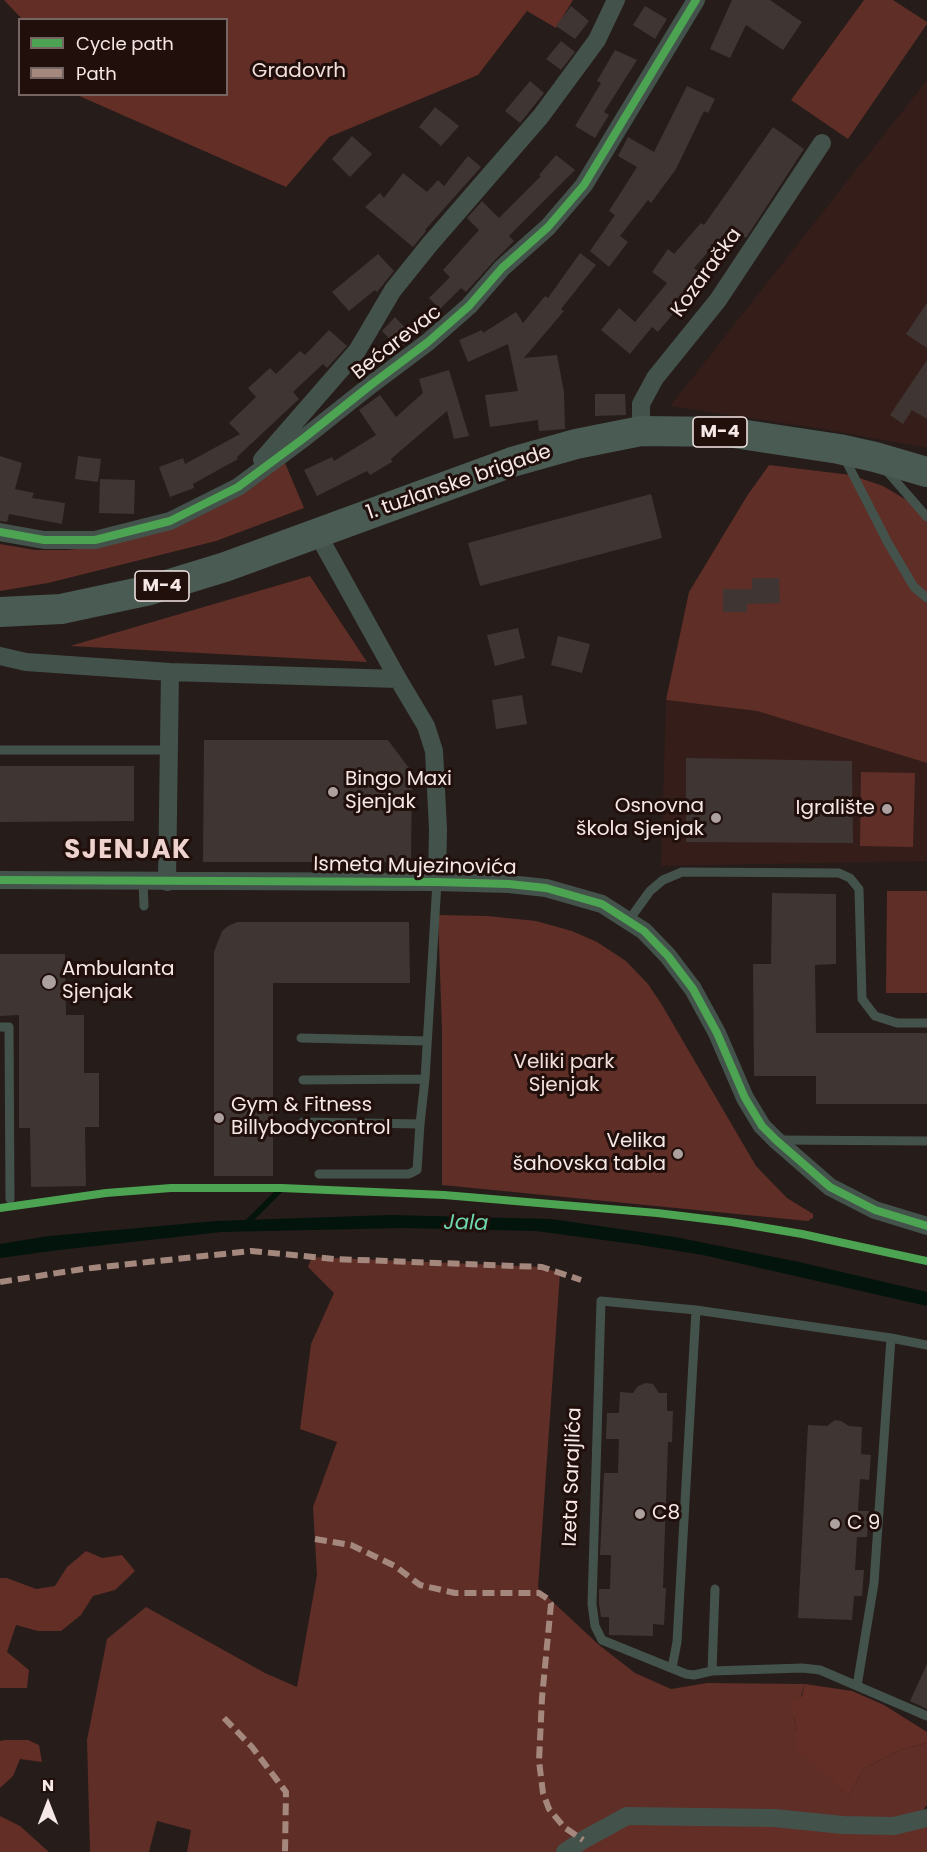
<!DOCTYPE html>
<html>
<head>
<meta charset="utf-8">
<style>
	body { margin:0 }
	#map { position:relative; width:927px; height:1852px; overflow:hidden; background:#261c1a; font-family:Poppins,sans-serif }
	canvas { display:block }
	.legend { position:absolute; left:18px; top:18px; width:210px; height:78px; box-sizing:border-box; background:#210f0c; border:2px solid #766663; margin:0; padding:8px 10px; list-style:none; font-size:18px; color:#f6e8e6 }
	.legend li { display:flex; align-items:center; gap:12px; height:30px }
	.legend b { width:30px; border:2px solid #766663 }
	.north { position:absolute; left:18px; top:1774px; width:60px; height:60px; -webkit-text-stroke:4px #210f0c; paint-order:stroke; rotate:0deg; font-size:16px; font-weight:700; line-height:24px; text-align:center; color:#f6e8e6 }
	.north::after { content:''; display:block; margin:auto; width:21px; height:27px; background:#f6e8e6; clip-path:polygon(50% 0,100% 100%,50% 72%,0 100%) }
</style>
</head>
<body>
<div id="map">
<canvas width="927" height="1852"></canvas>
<ul class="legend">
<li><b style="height:8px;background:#4ca352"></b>Cycle path</li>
<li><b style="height:8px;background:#a5887d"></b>Path</li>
</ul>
<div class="north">N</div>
</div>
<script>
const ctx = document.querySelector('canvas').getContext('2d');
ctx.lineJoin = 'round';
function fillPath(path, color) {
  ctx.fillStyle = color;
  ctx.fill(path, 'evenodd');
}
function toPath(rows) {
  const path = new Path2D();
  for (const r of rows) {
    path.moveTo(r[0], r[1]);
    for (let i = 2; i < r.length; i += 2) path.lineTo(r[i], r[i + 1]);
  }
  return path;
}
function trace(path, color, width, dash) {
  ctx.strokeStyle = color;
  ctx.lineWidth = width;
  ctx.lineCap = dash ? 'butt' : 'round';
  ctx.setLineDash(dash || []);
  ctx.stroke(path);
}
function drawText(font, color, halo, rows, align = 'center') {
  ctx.font = font + ' Poppins,sans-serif';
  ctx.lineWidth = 6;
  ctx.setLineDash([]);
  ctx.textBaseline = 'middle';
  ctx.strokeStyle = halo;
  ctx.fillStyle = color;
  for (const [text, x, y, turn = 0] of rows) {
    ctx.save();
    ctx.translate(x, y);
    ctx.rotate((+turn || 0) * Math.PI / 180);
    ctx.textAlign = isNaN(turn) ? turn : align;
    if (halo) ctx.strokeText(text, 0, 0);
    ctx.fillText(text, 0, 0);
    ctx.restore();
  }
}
const built = toPath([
	[927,80,927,448,823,429,670,406],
	[666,700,757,711,927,763,927,861,661,866]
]);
const green = toPath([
	[864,0,893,0,927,22,927,24,848,139,791,100],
	[285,463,304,508,216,541,48,583,0,591,0,544,35,550,66,550,99,547],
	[769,465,851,475,883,486,927,512,927,763,757,711,666,700,689,592,747,496],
	[310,576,367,662,70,646],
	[861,772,915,773,913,847,860,846],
	[887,891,927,891,927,993,886,993],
	[438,915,487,916,536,921,572,931,597,942,626,961,648,984,662,1005,756,1166,787,1198,813,1214,813,1218,808,1221,442,1185,442,1030],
	[312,1257,542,1267,560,1273,538,1588,599,1645,635,1673,671,1689,707,1683,805,1684,794,1718,797,1731,797,1750,849,1796,863,1769,902,1749,927,1743,927,1805,921,1813,894,1826,565,1852,187,1852,191,1830,157,1821,149,1852,90,1852,87,1740,107,1639,146,1607,265,1673,297,1687,317,1575,313,1507,337,1442,300,1429,311,1344,334,1293,308,1267]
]);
const forest = toPath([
	[4,0,573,0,556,28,527,11,478,75,329,137,286,187,77,95,226,94,226,20,22,19],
	[86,1551,102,1558,122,1555,135,1571,115,1590,93,1596,81,1615,61,1631,38,1631,16,1625,7,1652,29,1670,27,1688,0,1688,0,1578,7,1578,36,1589,55,1586,67,1567],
	[805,1684,852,1691,884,1705,927,1732,927,1743,902,1749,863,1769,849,1796,797,1751,797,1731,791,1703,802,1696],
	[5,1740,28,1740,39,1745,42,1762,20,1759,13,1776,0,1788,0,1794,0,1741],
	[0,1816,20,1826,49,1852,0,1852],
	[627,1816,927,1818,927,1852,565,1852]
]);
const water = toPath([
	[390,1215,551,1219,675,1237,799,1262,927,1292,927,1306,703,1255,641,1245,536,1231,403,1228,221,1232,59,1250,0,1258,0,1244,49,1236,216,1221]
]);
const stream = toPath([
	[244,1226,282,1188]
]);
const building = toPath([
	[732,0,770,0,802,22,783,50,746,25,730,58,710,49],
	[571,6,589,21,575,39,556,26],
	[645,6,667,19,655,39,633,25],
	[561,41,575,52,561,70,546,59],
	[615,50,637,60,604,112,609,115,595,138,575,126,601,83,597,81],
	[530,81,544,93,520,123,505,111],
	[687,86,715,99,708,113,704,111,676,169,651,203,648,200,620,236,628,242,609,267,590,251,615,215,609,211,637,167,618,156,628,137,654,152],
	[435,107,459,126,441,146,419,127],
	[773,127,804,149,746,238,730,227,694,268,698,271,674,305,678,308,658,332,652,327,630,354,601,330,619,308,635,322,667,283,652,272,668,249,674,254,701,223,704,225],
	[352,136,372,154,350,177,332,159],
	[556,155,575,170,509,236,514,241,494,261,466,292,461,288,440,309,429,298,450,277,443,270,479,230,467,218,482,201,499,218,541,176,539,175],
	[468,156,481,167,425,230,426,231,413,247,365,207,380,193,384,198,403,173,427,192,438,180,444,186],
	[580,253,596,265,561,309,564,311,524,358,557,355,564,392,565,429,539,431,538,420,490,427,485,395,518,391,508,344,468,362,459,340,482,330,483,333,516,312,523,323,545,296,548,298],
	[378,254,394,271,377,292,375,290,349,311,332,292],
	[927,303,927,348,906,334],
	[395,317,413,336,399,349,382,331],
	[329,330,347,346,327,368,323,364,293,392,299,399,237,457,238,459,193,484,194,488,170,497,159,467,183,458,185,464,240,434,229,423,256,397,248,388,270,368,276,374,300,351,305,355],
	[927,360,927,419,912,410,903,424,890,415],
	[449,370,469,436,454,439,447,411,391,459,392,462,370,475,367,471,317,496,304,470,332,457,334,461,376,435,359,410,380,395,396,417,423,393,419,379],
	[595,394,625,394,626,415,595,416],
	[0,456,22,463,15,489,34,493,32,498,65,503,62,524,9,514,7,522,0,521],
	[78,456,101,459,98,482,75,479],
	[100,479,135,480,134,514,99,513],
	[651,494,662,538,480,586,468,543],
	[752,578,779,578,780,603,747,604,747,612,723,612,723,589,752,589],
	[518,628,525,658,495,666,487,635],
	[558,636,590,644,582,673,551,665],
	[522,695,527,724,496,729,492,700],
	[204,740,388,740,412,772,411,862,203,862],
	[686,758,852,761,853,843,686,842],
	[0,766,134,766,134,821,0,822],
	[772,893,836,894,836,964,815,965,816,1033,927,1033,927,1104,816,1104,816,1076,754,1076,753,964,771,964],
	[237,922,409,922,410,983,273,983,273,1176,214,1176,214,952,222,931,228,926],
	[0,954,65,954,66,1015,84,1015,84,1073,99,1073,99,1127,85,1127,86,1186,31,1187,30,1128,19,1128,19,1015,0,1016],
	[646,1383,653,1384,659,1393,667,1393,667,1411,673,1411,672,1442,668,1442,663,1588,666,1588,664,1625,653,1624,653,1636,609,1635,609,1617,601,1617,599,1604,599,1589,610,1589,611,1555,600,1555,604,1473,618,1473,619,1439,606,1439,607,1413,619,1413,620,1392,633,1393,638,1386],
	[835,1420,841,1421,849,1426,862,1427,861,1454,871,1455,869,1480,860,1479,858,1511,869,1511,867,1537,857,1537,855,1570,864,1570,862,1596,854,1596,852,1620,798,1618,808,1425,827,1426],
	[927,1664,927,1709,910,1701]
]);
const lane = toPath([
	[844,457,888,543,914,587,927,598],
	[886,470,927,517],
	[0,750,170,750],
	[143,882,144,906],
	[629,920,650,891,663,880,682,872,839,873,850,878,859,889,862,999,875,1016,897,1023,927,1023],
	[0,1027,9,1027,10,1199],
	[301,1038,427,1041],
	[303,1080,425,1079,437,882],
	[303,1122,420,1124,425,1079],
	[778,1140,927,1141],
	[319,1174,409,1174,417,1170,420,1124],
	[927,1345,891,1338,696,1310,601,1301,592,1604,595,1626,602,1640,686,1674,694,1675,712,1671,802,1668,820,1670,927,1716],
	[672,1668,677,1642,696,1310],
	[712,1671,715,1589],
	[857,1686,874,1583,891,1338]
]);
const street = toPath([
	[641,431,641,404,655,378,718,300,822,143],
	[262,460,357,351,393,290,430,244,541,116,597,40,616,0],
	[0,532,44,540,95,540,170,521,238,487,304,438,372,384,428,342,469,306,502,268,548,227,584,185,696,0],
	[317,533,398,679,426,726,434,751,438,829,437,882],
	[0,656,26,662,170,672,398,679],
	[0,880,437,882,509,884,546,888,602,904,644,931,668,956,693,989,717,1033,745,1098,762,1126,776,1140,830,1187,875,1210,927,1226],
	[167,882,170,672],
	[565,1852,583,1840,627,1816,774,1818,843,1825,894,1826,927,1818]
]);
const primary = toPath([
	[0,612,61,609,150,590,225,567,512,462,576,444,641,431,727,432,839,449,875,457,927,472]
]);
const quiet = toPath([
	[0,1282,83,1269,251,1251,334,1259,542,1267,581,1280],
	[315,1539,351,1545,395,1566,420,1585,455,1593,539,1593,548,1599,551,1604,542,1698,539,1761,543,1793,549,1809,564,1827,583,1840],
	[224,1718,252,1747,286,1792,285,1852]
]);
const cycleway = toPath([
	[0,532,44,540,95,540,170,521,238,487,304,438,372,384,428,342,469,306,502,268,548,227,584,185,696,0],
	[0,880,437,882,509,884,546,888,602,904,644,931,668,956,693,989,717,1033,745,1098,762,1126,776,1140,830,1187,875,1210,927,1226],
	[0,1208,106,1193,171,1188,282,1188,444,1195,657,1213,731,1222,802,1234,927,1261]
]);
const markers = [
	[333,792,6,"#ada19f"],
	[887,809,6,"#ada19f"],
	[716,818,6,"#ada19f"],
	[49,982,8,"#ada19f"],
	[219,1118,6,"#ada19f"],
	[678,1154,6,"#ada19f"],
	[640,1514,6,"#ada19f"],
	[835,1524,6,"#ada19f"]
];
const shields = [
	[720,432,54],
	[162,586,54]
];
const shieldNames = [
	["M-4",720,432],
	["M-4",162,586]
];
const parkNames = [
	["Gradovrh",299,72],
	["Veliki park",564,1063],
	["Sjenjak",564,1086]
];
const streetNames = [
	["Kozaračka",707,273,-54],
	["Bećarevac",397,343,-38],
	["1. tuzlanske brigade",459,483,-19],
	["Ismeta Mujezinovića",415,867,1],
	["Izeta Sarajlića",573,1477,-88]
];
const poiNames = [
	["Bingo Maxi",345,780],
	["Sjenjak",345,803],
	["Osnovna",704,807,"right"],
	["škola Sjenjak",704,830,"right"],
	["Igralište",875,809,"right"],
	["Ambulanta",62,970],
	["Sjenjak",62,993],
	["Gym & Fitness",231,1106],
	["Billybodycontrol",231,1129],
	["Velika",666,1142,"right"],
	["šahovska tabla",666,1165,"right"],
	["C8",652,1514],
	["C 9",847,1524]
];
const waterNames = [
	["Jala",466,1224,1]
];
const districtNames = [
	["SJENJAK",128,851]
];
fillPath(built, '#351d19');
fillPath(green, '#5f2e26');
fillPath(forest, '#632e26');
fillPath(water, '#03140c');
trace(stream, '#03140c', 6);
fillPath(building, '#3f3634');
trace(lane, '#44524c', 9);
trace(street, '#44524c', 18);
trace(primary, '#4a5b53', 30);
trace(quiet, '#a5887d', 6, [12, 6]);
trace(cycleway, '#4ca352', 8);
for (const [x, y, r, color] of markers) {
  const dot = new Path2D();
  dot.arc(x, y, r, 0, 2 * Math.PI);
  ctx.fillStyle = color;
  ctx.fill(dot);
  trace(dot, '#210f0c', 2);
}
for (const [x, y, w] of shields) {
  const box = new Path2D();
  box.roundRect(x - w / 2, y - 15, w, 30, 4.5);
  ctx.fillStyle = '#210f0c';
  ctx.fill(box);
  trace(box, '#f6e8e6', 1.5);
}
drawText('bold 18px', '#f6e8e6', null, shieldNames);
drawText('20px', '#f2deda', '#210f0c', parkNames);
drawText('20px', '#f6e8e6', '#210f0c', streetNames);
drawText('20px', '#f6e8e6', '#210f0c', poiNames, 'left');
drawText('italic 21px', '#6dd8b0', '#210f0c', waterNames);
ctx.letterSpacing = '1.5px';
drawText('bold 26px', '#edd2cd', '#210f0c', districtNames);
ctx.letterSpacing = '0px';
</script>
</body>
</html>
